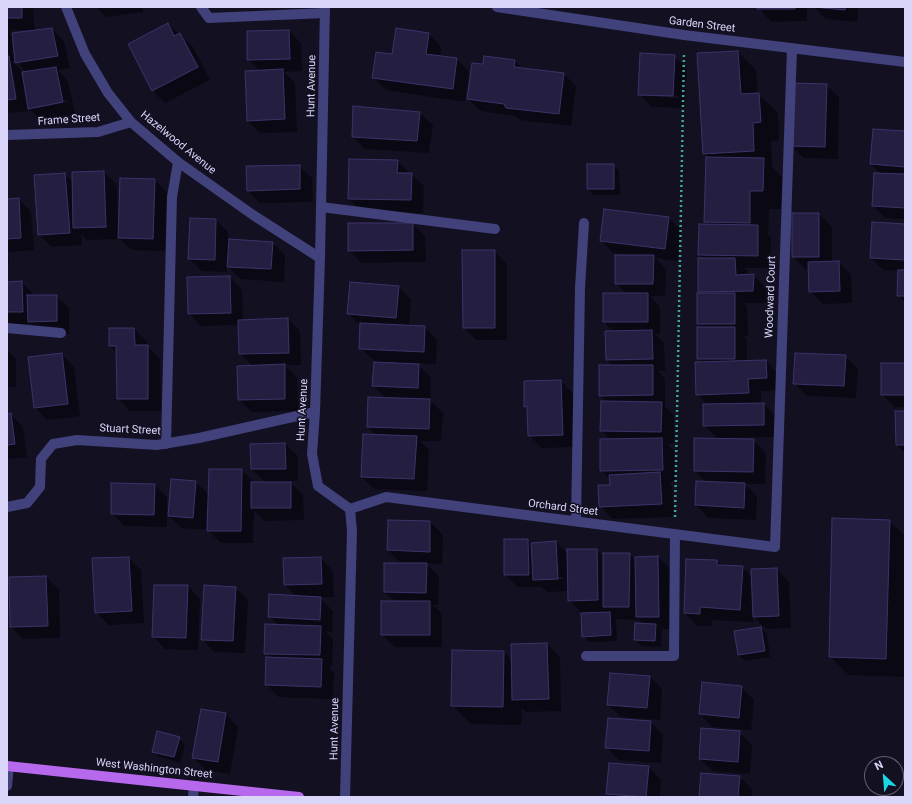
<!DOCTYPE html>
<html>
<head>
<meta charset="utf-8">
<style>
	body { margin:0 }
	#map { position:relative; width:912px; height:804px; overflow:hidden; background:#131022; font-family:Roboto,sans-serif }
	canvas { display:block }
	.frame { position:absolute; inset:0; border:8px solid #d9d6fa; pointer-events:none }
	.north { position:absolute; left:864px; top:756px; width:40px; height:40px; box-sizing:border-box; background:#131022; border:1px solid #625f78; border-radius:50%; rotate:334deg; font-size:11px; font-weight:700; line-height:16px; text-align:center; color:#d9d6fa }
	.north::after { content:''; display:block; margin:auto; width:14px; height:18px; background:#1ad6e2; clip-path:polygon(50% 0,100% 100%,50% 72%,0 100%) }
</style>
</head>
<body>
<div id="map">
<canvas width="912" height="804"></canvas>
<div class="frame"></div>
<div class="north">N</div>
</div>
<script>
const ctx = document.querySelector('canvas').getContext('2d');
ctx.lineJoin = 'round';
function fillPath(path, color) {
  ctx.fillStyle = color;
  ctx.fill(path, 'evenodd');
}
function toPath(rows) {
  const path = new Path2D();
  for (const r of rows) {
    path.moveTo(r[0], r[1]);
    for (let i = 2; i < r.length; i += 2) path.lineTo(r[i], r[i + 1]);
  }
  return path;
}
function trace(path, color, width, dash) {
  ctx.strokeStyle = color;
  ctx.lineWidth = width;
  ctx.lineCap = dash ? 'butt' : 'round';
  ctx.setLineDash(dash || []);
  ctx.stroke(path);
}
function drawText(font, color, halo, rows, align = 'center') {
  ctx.font = font + ' Roboto,sans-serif';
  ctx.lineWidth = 3;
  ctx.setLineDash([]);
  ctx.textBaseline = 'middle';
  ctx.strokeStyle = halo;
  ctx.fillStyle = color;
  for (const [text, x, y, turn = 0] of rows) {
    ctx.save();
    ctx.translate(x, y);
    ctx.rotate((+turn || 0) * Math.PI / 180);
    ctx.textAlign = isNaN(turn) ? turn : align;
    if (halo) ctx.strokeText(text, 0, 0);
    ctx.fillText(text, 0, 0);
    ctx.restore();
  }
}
const shadow = toPath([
	[7,7,33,7,35,31,52,29,64,41,70,68,58,70,68,81,75,114,42,121,27,107,28,111,7,113],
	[10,30,31,30,31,32,14,34],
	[12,61,16,61,27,73,21,74,21,70],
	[68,100,68,102,38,108,38,106],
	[96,7,143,7,143,12,106,17],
	[758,7,807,7,807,21,771,22],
	[814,7,858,7,857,22,826,19],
	[168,24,193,47,210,80,165,103,153,91,129,45],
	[289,31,301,43,302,71,284,72,295,83,297,132,260,133,248,121,260,71,248,59],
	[429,34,441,47,440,57,457,59,469,72,465,102,386,90,373,77,393,55],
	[738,52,756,70,758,94,778,113,779,140,771,141,772,167,782,177,781,209,769,209,768,235,771,238,770,268,744,268,748,271,748,275,753,275,766,288,766,303,744,303,747,307,748,336,743,336,747,340,747,362,766,361,778,374,779,390,761,391,761,404,764,404,776,417,777,437,717,438,704,425,708,405,697,394,702,363,698,358,702,328,698,324,702,294,699,291,703,259,699,255,709,225,705,222,707,157,704,154],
	[674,56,687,68,685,108,652,107,639,94],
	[651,94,678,96,678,98,651,96],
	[515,61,523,69,564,74,576,86,571,126,520,120,515,116,481,111,468,99],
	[826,85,839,97,838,159,804,158,791,146],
	[354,107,420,113,433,125,429,153,365,149,353,137],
	[905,132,905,219,886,218,873,206,881,174,871,164],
	[397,161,424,186,423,213,362,212,349,199],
	[613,165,619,171,620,195,594,195,588,189],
	[299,166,312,178,313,202,260,203,248,191],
	[104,172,117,185,118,226,155,180,167,193,165,251,132,250,118,237,118,239,87,240,81,234,82,245,52,247,39,235,65,174,73,182],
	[19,199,31,212,34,250,8,252,9,263,7,263,7,200],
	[819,214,832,227,832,263,839,262,851,275,852,303,823,304,810,291,809,269,805,269,793,256],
	[669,218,681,231,678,261,655,258,666,269,665,296,650,296,660,307,660,334,655,334,664,343,665,371,658,371,665,379,665,407,674,416,674,444,667,444,674,451,675,482,669,482,672,486,674,517,612,519,600,506,611,486,610,479,601,470,610,439,601,430,607,402,600,395,613,366,607,360,614,332,604,322,627,294,616,283,623,254,613,253,601,240],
	[216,220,228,232,228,240,273,243,285,255,284,282,241,279,227,266,227,272,202,271,189,259],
	[413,224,425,236,426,262,362,263,349,251],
	[905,225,905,302,898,295,899,271,883,270,871,258],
	[494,251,507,264,507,340,476,340,464,327],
	[230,277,242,290,243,320,288,319,300,331,301,365,285,365,297,378,298,411,251,412,239,399,253,366,240,354,239,325,201,326,189,313],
	[22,282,35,296,56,296,69,308,69,334,41,334,31,324,7,325,7,283],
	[398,287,411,299,409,326,425,327,437,340,436,364,416,363,431,377,430,400,443,413,441,441,420,441,429,450,427,491,374,489,362,477,377,436,368,427,386,398,373,386,375,361,360,348,361,326,348,314],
	[134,329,147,341,147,346,160,359,161,411,130,411,118,398,117,353,110,346],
	[7,350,16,359,16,387,7,387],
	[62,354,74,367,80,416,47,420,35,407],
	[845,356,858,369,856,398,807,396,794,383],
	[905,364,905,407,894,407,882,394],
	[561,381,573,394,575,447,542,448,529,435,528,410,525,406],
	[7,411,23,427,27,457,7,459],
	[905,412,905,453,897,445],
	[753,440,766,453,765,484,745,484,757,497,756,520,708,518,696,505,697,482,707,483,695,471],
	[285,444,298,456,298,481,289,481,303,495,304,520,264,521,254,510,253,543,221,543,208,530,209,509,207,509,206,530,182,528,169,516,195,481,209,495,242,470,254,482,266,483,252,469,251,445],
	[155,485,167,497,167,527,124,526,112,513],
	[889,521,905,536,905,677,849,675,830,657],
	[430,522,443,535,442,564,426,563,439,577,438,605,433,605,442,614,442,647,395,647,382,635,395,602,385,592,402,564,388,550],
	[505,540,528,540,532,544,556,542,569,555,597,550,604,557,630,554,636,561,636,558,658,557,671,570,671,629,660,629,662,631,661,647,641,646,635,640,636,625,645,625,639,620,616,619,617,641,589,642,583,636,582,613,569,600,569,591,547,592,541,587,518,587,505,575],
	[563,577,563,579,544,580,544,578],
	[129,558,141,570,144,623,109,625,96,612],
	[321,558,333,571,334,597,319,597,333,611,332,632,325,631,333,639,332,667,329,667,334,673,333,699,279,697,266,684,270,658,265,653,278,625,269,616,297,597,285,585],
	[717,561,722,566,742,567,752,577,777,569,789,582,791,628,766,629,753,616,753,622,712,620,712,626,697,626,685,613],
	[46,577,59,589,60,638,23,639,11,627,10,578],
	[188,586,200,599,198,650,165,649,153,636],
	[236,588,248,600,245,653,214,652,202,639],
	[761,628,767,634,770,657,745,661,739,655,735,632],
	[547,644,560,657,561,711,526,712,522,708,521,725,471,724,452,705,504,652,513,661],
	[650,677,662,689,660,720,621,717,608,705],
	[741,687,754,700,751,730,712,727,700,714],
	[226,714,238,727,230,774,206,770,193,757],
	[651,722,663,735,661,763,619,760,606,747],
	[739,732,752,745,750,774,713,771,700,759],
	[179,738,185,744,180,763,159,757,153,751],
	[649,767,661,780,660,797,611,797,607,793],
	[740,777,752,789,752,797,700,797]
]);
const building = toPath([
	[7,7,22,7,22,18,7,18,7,7],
	[757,7,795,7,795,9,757,9,757,7],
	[813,7,845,7,845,10,813,7],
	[168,23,174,36,180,33,198,67,152,91,128,44,168,23],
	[52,28,58,56,15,63,12,33,52,28],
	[396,28,429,33,426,54,457,58,453,89,372,78,376,52,392,54,396,28],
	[289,30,290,59,247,60,247,31,289,30],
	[738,51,741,94,759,93,761,122,753,123,754,151,703,154,697,53,738,51],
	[640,53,675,55,673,96,638,95,640,53],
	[7,56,9,56,16,99,7,100,7,56],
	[484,56,515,60,514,67,564,73,559,114,506,108,504,104,467,99,472,63,483,64,484,56],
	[56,67,63,102,28,109,22,72,56,67],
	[283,69,285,119,247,121,245,71,283,69],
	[792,83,827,84,825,147,790,146,792,83],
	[353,106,420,112,417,141,352,137,353,106],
	[873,129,905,131,905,167,870,164,873,129],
	[706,157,764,158,763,191,750,191,750,223,704,222,706,157],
	[349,159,398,160,397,173,412,173,411,200,348,199,349,159],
	[587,164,614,164,614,189,587,189,587,164],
	[300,165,300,189,247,191,246,166,300,165],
	[104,171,106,227,73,228,72,172,104,171],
	[65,173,70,233,38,235,34,175,65,173],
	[874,173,905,174,905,208,872,206,874,173],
	[120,178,155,179,153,239,118,238,120,178],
	[19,198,21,238,7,239,7,199,19,198],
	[604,209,669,217,665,249,600,241,604,209],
	[792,213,819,213,819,257,792,257,792,213],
	[190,218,216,219,215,260,188,259,190,218],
	[872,222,905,224,905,260,870,258,872,222],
	[348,223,413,223,413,250,348,251,348,223],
	[699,224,758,225,758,256,698,255,699,224],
	[229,239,273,242,271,269,227,267,229,239],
	[462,250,495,250,495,328,463,328,462,250],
	[615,255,654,255,653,284,615,284,615,255],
	[698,258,735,258,736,275,754,274,753,291,698,292,698,258],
	[839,261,840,291,809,292,808,262,839,261],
	[898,270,905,270,905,296,897,296,898,270],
	[230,276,231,313,188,314,187,277,230,276],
	[22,281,23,312,7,312,7,282,22,281],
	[350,282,399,286,396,318,347,314,350,282],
	[603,293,648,293,648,322,603,322,603,293],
	[697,293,735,293,735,324,697,324,697,293],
	[27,295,57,295,57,321,28,322,27,295],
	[288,318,289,353,239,354,238,320,288,318],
	[360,323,425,326,424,352,359,349,360,323],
	[697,327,735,327,735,359,697,359,697,327],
	[109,328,134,328,135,345,148,345,148,399,117,399,116,346,109,346,109,328],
	[652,330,653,359,606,360,605,331,652,330],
	[62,353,68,404,34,408,28,357,62,353],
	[795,353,846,355,844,386,793,384,795,353],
	[766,360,767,378,748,379,749,393,696,395,695,362,766,360],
	[374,362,419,364,418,388,372,386,374,362],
	[881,363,905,363,905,395,881,395,881,363],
	[285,364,285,399,238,400,237,366,285,364],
	[599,365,653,365,653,395,599,396,599,365],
	[561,380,563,435,528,436,527,406,524,407,524,381,561,380],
	[368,397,430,399,429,429,367,427,368,397],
	[601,401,662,402,661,432,600,431,601,401],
	[764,403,764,425,703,426,703,404,764,403],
	[895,411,905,411,905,445,896,445,895,411],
	[11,413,15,444,7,445,7,414,11,413],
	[363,434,417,436,414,479,361,477,363,434],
	[662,438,663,470,600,471,600,439,662,438],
	[694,438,754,439,753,472,694,471,694,438],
	[285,443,286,469,251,469,250,444,285,443],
	[209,469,242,469,241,531,207,531,209,469],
	[660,472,662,504,599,507,598,485,610,485,609,475,660,472],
	[171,479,196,481,193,518,168,516,171,479],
	[696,481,745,483,744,508,695,505,696,481],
	[251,482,291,482,291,508,251,508,251,482],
	[111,483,155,484,154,515,111,514,111,483],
	[832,518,890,520,886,659,829,657,832,518],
	[388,520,430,521,430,552,387,550,388,520],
	[504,539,528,539,529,575,504,575,504,539],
	[556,541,558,579,533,580,531,543,556,541],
	[567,549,597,549,598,600,568,601,567,549],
	[603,553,630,553,629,607,603,607,603,553],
	[658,556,659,617,636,617,635,557,658,556],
	[129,557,132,611,95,613,92,558,129,557],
	[321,557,322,584,284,585,283,558,321,557],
	[686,559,717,560,717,565,743,566,740,610,700,607,700,614,684,613,686,559],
	[384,563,427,563,426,593,384,592,384,563],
	[777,568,779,616,753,617,751,569,777,568],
	[46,576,48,626,10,627,9,577,46,576],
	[154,585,188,585,186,638,152,637,154,585],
	[204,585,236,587,233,641,201,640,204,585],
	[269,594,321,597,320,620,268,617,269,594],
	[381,601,430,601,430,635,381,635,381,601],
	[610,612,611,635,582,637,581,613,610,612],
	[635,623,656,624,655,641,634,640,635,623],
	[265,624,321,626,320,655,264,654,265,624],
	[761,627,765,651,738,655,734,631,761,627],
	[547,643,549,699,512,700,511,644,547,643],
	[452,650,504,651,503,707,451,706,452,650],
	[266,657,322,659,321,687,265,685,266,657],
	[610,673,650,676,647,708,607,705,610,673],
	[702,682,742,686,739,718,699,714,702,682],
	[201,709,226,713,218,762,192,758,201,709],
	[608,718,651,721,649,751,605,748,608,718],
	[701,728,740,731,738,762,699,759,701,728],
	[157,731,180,737,174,757,152,752,157,731],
	[609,763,649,766,646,797,606,794,609,763],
	[701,773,740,776,738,797,699,797,701,773]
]);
const path = toPath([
	[675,517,684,52]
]);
const service = toPath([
	[201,7,209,18,325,13],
	[321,207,495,229],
	[7,328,61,333],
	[166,444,172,197,178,162],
	[576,521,580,288,584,223]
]);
const minor = toPath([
	[66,7,85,54,108,93,131,122,178,162,253,215,320,258],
	[325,7,320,258,315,412,312,454,318,486,350,509,352,531,345,797],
	[497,7,684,35,905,62],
	[7,135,98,132,131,122],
	[7,507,27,503,40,487,41,459,53,444,77,440,157,445,199,438,315,412],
	[350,509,386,497,775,547,792,48],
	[586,656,674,656,675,534],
	[7,786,9,766],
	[193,797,194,786]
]);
const primary = toPath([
	[7,766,299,797]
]);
const streetNames = [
	["Garden Street",702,25,7],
	["Hunt Avenue",312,86,-89],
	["Frame Street",69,120,-4],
	["Hazelwood Avenue",178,143,39],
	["Woodward Court",771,297,-88],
	["Hunt Avenue",303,410,-87],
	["Stuart Street",130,430,3],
	["Orchard Street",563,508,7],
	["Hunt Avenue",335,729,-89],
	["West Washington Street",154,769,6]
];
fillPath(shadow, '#0007');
fillPath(building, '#241f41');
trace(building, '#3c336a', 1);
trace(path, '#3ca89d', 2.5, [2, 3]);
trace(service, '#41417b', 10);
trace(minor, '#41417b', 10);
trace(primary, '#b769ee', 10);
drawText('11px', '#d9d6fa', '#131022', streetNames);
</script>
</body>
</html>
